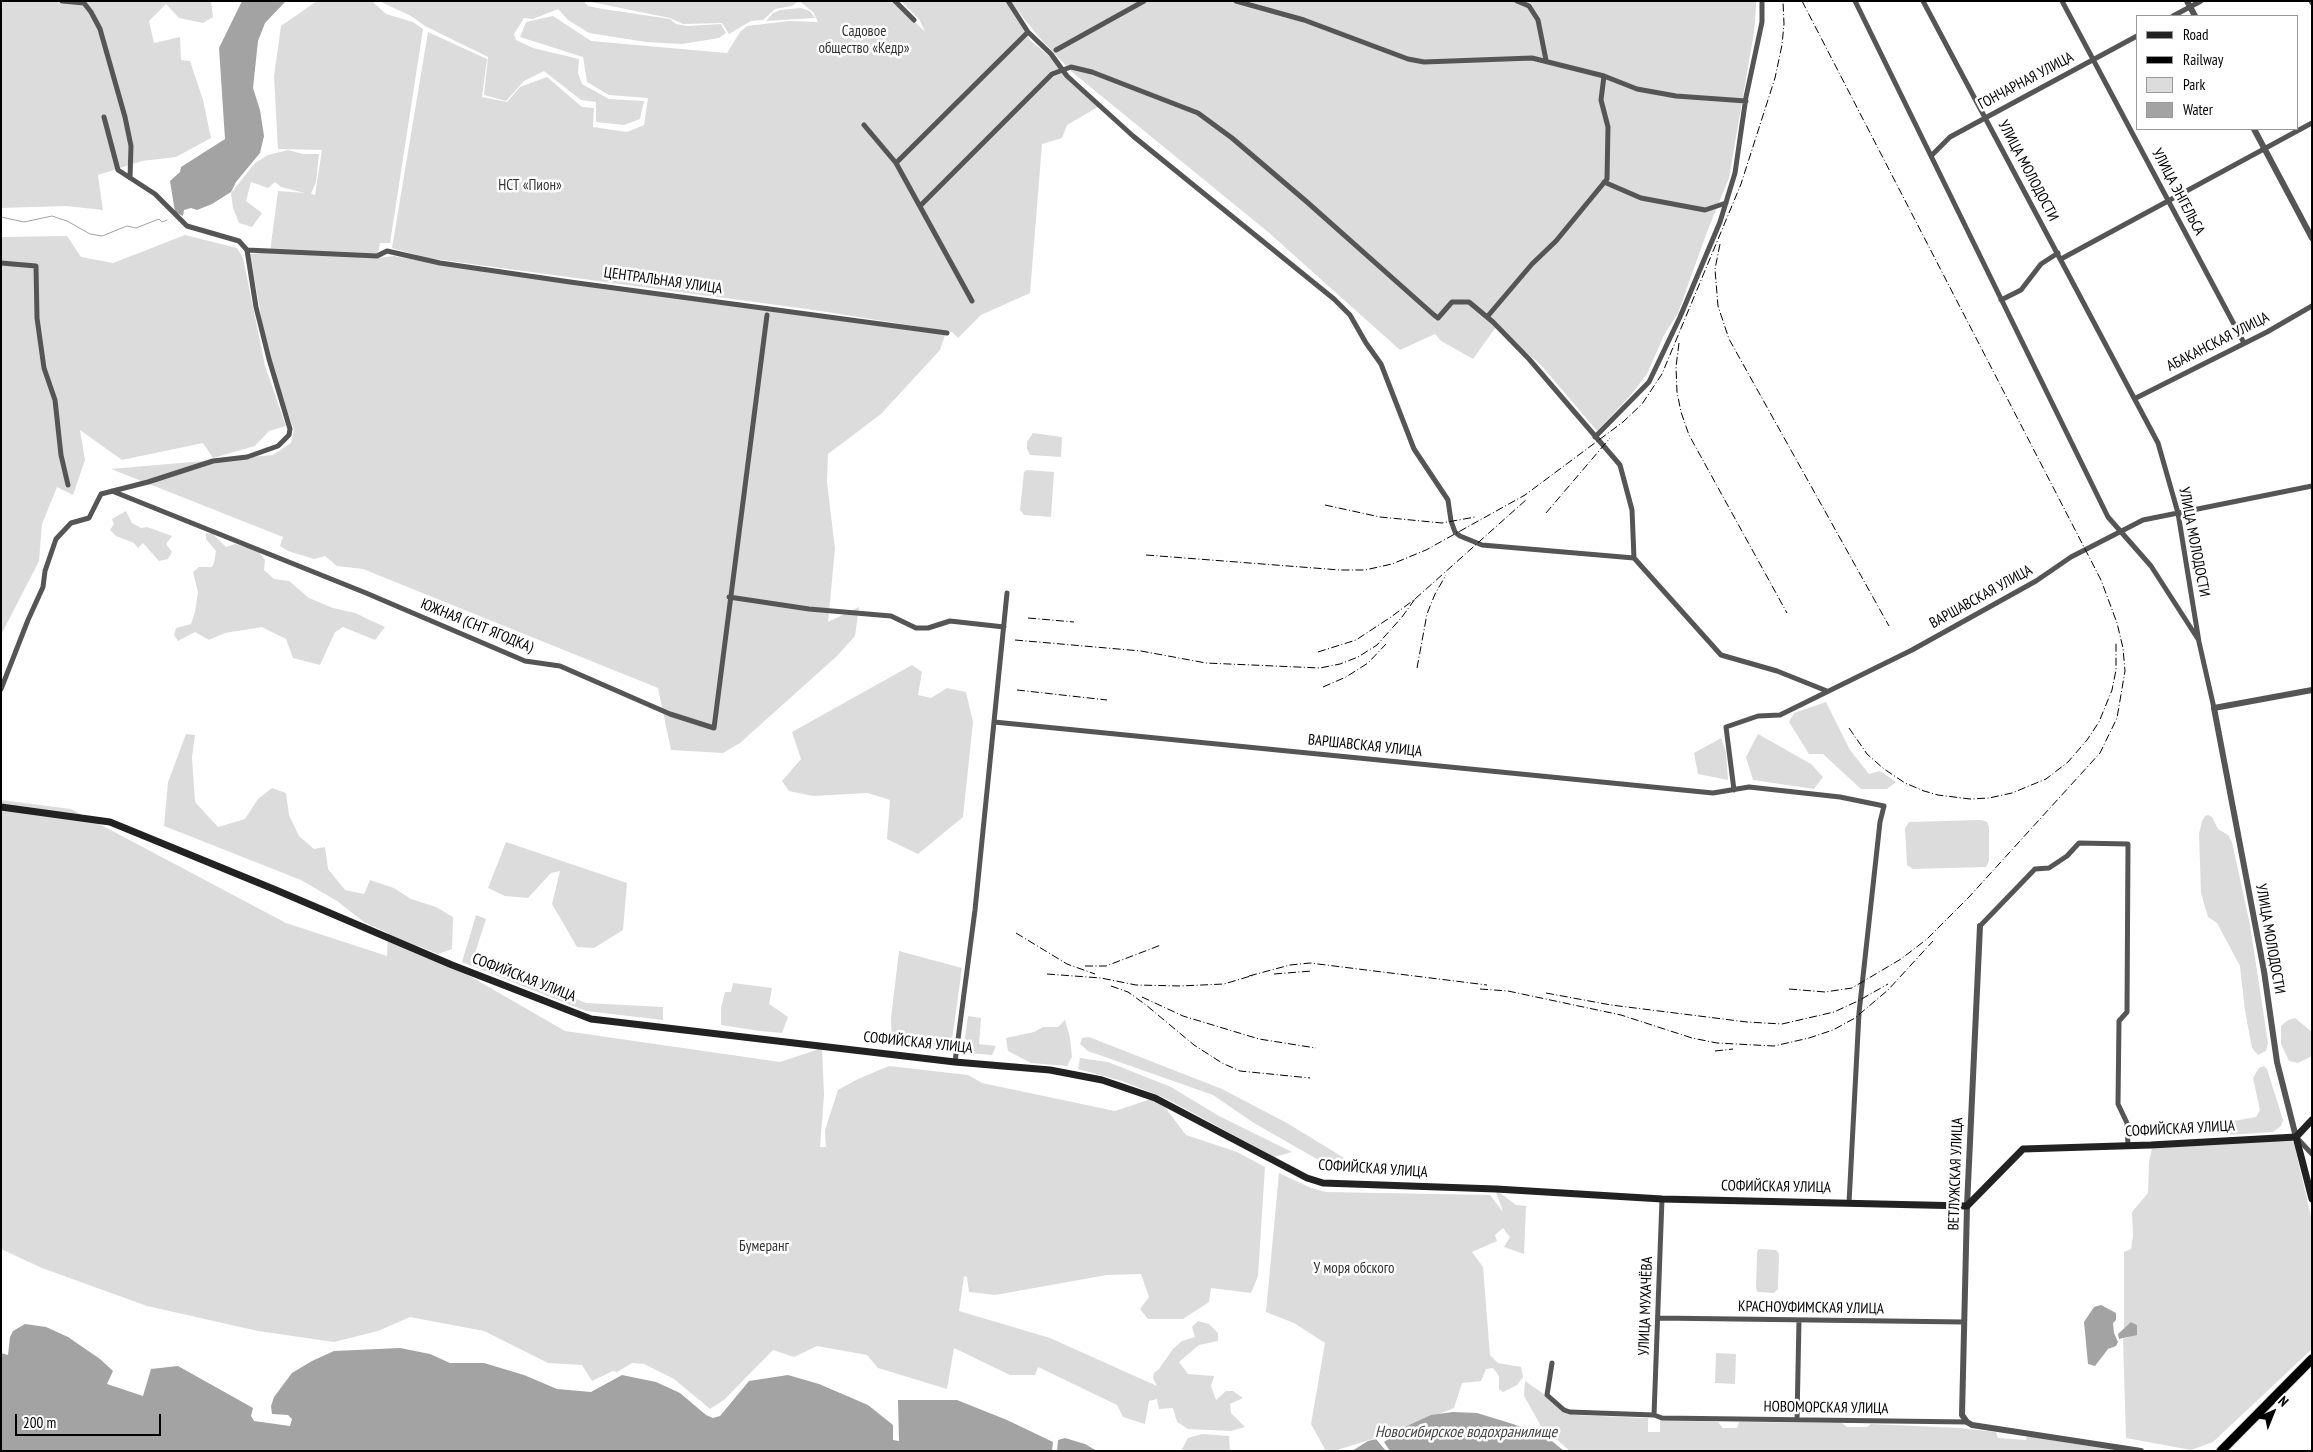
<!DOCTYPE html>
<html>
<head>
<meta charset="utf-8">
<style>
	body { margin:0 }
	#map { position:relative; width:2313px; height:1452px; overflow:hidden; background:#fff; font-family:"PT Sans Narrow",sans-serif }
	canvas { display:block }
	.frame { position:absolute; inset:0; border:2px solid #000; pointer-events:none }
	.legend { position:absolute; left:2136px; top:15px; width:162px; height:115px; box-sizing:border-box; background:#fff; border:1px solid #999; margin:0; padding:6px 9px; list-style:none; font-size:15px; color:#000 }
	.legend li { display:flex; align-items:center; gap:10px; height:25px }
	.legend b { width:25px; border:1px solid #999 }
	.north { position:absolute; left:2248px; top:1387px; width:50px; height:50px; -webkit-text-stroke:4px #fff; paint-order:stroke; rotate:44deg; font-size:14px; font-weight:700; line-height:20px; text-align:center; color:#000 }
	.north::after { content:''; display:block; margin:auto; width:18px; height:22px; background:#000; clip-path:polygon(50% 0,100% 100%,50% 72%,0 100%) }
	.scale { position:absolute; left:15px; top:1414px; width:146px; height:22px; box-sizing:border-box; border:2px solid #000; border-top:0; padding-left:6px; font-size:15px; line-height:18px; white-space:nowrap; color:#000; -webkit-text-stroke:4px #fff; paint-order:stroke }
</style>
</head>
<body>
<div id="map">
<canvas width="2313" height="1452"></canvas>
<div class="frame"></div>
<ul class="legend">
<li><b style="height:6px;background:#222"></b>Road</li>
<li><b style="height:6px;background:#000"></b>Railway</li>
<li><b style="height:14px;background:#dcdcdc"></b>Park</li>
<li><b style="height:14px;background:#a3a3a3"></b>Water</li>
</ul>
<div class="north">N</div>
<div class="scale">200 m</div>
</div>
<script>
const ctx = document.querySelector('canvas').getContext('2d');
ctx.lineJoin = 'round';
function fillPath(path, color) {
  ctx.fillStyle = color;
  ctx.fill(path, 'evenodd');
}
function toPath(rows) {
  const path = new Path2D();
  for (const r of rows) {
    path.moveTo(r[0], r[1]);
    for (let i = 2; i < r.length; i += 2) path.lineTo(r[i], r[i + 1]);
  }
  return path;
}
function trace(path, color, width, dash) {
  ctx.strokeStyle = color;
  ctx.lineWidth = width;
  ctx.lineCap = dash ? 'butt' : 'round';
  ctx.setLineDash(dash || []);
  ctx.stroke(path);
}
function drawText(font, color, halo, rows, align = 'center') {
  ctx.font = font + ' "PT Sans Narrow",sans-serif';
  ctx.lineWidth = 5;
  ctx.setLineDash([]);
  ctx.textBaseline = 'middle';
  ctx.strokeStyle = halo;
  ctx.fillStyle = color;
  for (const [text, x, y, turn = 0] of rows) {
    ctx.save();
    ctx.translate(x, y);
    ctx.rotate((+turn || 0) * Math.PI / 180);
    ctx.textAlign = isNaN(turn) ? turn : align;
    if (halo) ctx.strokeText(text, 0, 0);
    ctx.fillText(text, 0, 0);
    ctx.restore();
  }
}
const green = toPath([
	[1,1,211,1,213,17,203,23,179,18,166,4,149,21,154,43,180,37,181,60,190,61,203,100,211,138,176,157,142,161,98,175,103,210,67,206,1,208],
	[317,1,372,1,386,14,413,22,423,29,390,243,380,243,377,258,394,256,492,273,945,335,940,350,881,414,828,454,827,482,835,549,828,622,859,607,855,636,837,656,740,743,723,753,671,750,658,688,363,569,337,566,325,556,314,559,288,551,280,546,283,537,111,469,273,455,291,443,294,430,269,360,250,254,270,252,278,191,305,193,281,187,275,182,268,188,251,182,246,201,262,213,252,227,239,223,233,208,231,193,255,163,268,155,288,150,303,154,319,154,316,182,311,194,315,195,322,150,278,149,274,76,281,26],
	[379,1,584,1,588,6,603,9,670,19,676,24,687,26,721,24,726,33,719,38,682,44,646,42,589,33,568,20,558,9,533,19,524,18,514,34,516,40,533,48,579,59,578,73,582,84,609,99,644,101,640,119,624,125,596,122,596,102,581,100,544,71,524,81,506,101,484,95,488,57,425,26,411,16],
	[586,1,894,1,925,32,919,19,901,1,1005,1,1030,40,1058,64,1098,107,1067,125,1062,138,1042,144,1030,293,981,315,958,338,952,332,814,310,427,258,392,248,428,32,487,59,482,97,507,102,520,87,547,77,582,107,594,108,593,127,627,132,644,125,648,98,609,95,587,82,583,57,520,37,526,22,553,16,591,41,727,53,740,32,747,26,789,21,818,22,813,12,799,1,792,6,775,9,763,20,751,21,729,34,722,23,683,24,670,18],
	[1010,1,1756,1,1756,8,1754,32,1729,178,1707,232,1678,313,1664,335,1647,374,1630,396,1597,431,1541,365,1496,327,1473,359,1441,341,1435,334,1400,350,1268,232,1072,72,1038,36],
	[801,8,810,11,815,18,766,21,773,13,780,10],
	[185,235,237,248,243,258,265,366,286,426,269,431,255,446,213,458,203,443,122,460,80,430,85,460,73,495,57,487,42,524,39,561,1,635,1,237,67,236,81,257,113,263],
	[1033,433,1062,437,1061,457,1030,455,1027,449,1027,442],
	[1027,470,1054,472,1051,517,1024,515,1020,510,1024,472],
	[126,511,132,523,141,528,147,527,172,536,166,544,172,552,168,559,159,561,143,543,138,548,134,543,116,536,110,530,114,524,112,519],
	[206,533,213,534,226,547,235,544,257,550,265,560,264,570,274,579,289,581,309,598,333,608,355,613,385,627,375,640,343,627,335,632,320,665,293,658,286,639,262,627,225,633,209,640,195,632,178,641,174,635,176,628,191,624,195,612,198,592,193,572,199,567,212,567,214,563,216,551,206,539],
	[912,665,922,672,918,695,931,698,947,688,966,692,973,722,963,817,918,854,887,839,890,800,868,793,813,796,789,791,782,781,801,759,792,732],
	[1826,702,1850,750,1869,774,1880,771,1896,782,1887,789,1861,789,1823,754,1809,754,1789,722,1794,713],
	[186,734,195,735,192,757,195,802,218,827,245,819,258,799,272,788,286,793,289,815,299,836,314,849,325,847,328,869,345,890,364,894,370,880,394,888,411,899,436,907,453,917,452,949,438,954,416,945,565,1031,780,1062,822,1048,824,1095,820,1147,826,1147,825,1130,838,1090,858,1079,889,1066,968,1075,982,1083,1115,1111,1157,1097,1186,1135,1237,1152,1265,1167,1258,1276,1251,1293,1211,1288,1209,1302,1183,1319,1148,1319,1140,1309,1149,1297,1141,1274,1107,1275,995,1295,969,1292,967,1277,964,1276,959,1311,1050,1338,1157,1386,1153,1378,1154,1373,1159,1369,1173,1349,1182,1341,1195,1337,1192,1327,1198,1321,1209,1324,1218,1333,1218,1341,1199,1345,1179,1362,1188,1374,1214,1376,1211,1386,1216,1400,1226,1391,1233,1391,1243,1398,1230,1404,1231,1413,1245,1427,1231,1431,1188,1429,1177,1422,1173,1408,1159,1409,1157,1399,1149,1401,1145,1424,1123,1417,1117,1405,1038,1367,1035,1375,1010,1375,954,1348,947,1389,878,1368,867,1355,817,1346,794,1357,773,1350,724,1400,710,1409,674,1379,644,1364,632,1363,617,1372,613,1371,592,1381,582,1365,548,1363,484,1331,410,1317,378,1331,334,1342,258,1331,147,1306,42,1268,1,1249,1,800,71,809,286,923,387,956,388,933,364,922,337,901,301,880,164,826,168,782],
	[1758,734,1811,764,1823,777,1814,789,1753,780,1746,757],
	[1721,738,1726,752,1728,780,1698,774,1694,753],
	[2208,815,2212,817,2218,829,2228,835,2232,842,2250,925,2268,1043,2266,1051,2258,1055,2252,1048,2245,1011,2240,966,2217,923,2208,917,2201,893,2199,834,2202,821,2205,816],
	[1981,820,1987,822,1989,827,1989,860,1986,867,1913,869,1907,865,1905,828,1909,822],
	[506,842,627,883,623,930,594,948,577,947,552,904,560,871,551,873,528,898,505,896,488,888],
	[476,915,486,919,474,956,586,1003,663,1007,663,1020,586,1011,462,962],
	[899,951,962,968,951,1047,892,1042,891,1018],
	[733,983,772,988,769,1004,788,1017,782,1033,760,1031,721,1025,721,1008,725,992,731,992],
	[968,1016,981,1018,979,1044,996,1046,992,1055,967,1053,965,1037],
	[2295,1018,2312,1032,2312,1056,2298,1063,2289,1061,2281,1044,2281,1026,2288,1020],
	[1065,1020,1070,1038,1072,1057,1067,1066,1031,1063,1008,1051,1006,1038,1034,1032,1043,1027,1058,1027],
	[1089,1037,1222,1089,1287,1123,1354,1164,1351,1169,1329,1166,1254,1123,1213,1095,1088,1051,1080,1044,1082,1038],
	[1080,1058,1108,1062,1171,1087,1219,1116,1292,1152,1274,1157,1167,1099,1122,1081,1078,1069],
	[2264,1066,2267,1069,2283,1120,2281,1126,2273,1132,2227,1135,2224,1130,2229,1124,2234,1121,2256,1117,2260,1110,2253,1078,2259,1068],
	[2291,1140,2294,1143,2312,1221,2312,1349,2213,1442,2191,1450,2126,1438,2123,1339,2137,1334,2137,1325,2131,1322,2124,1329,2124,1252,2131,1249,2133,1236,2132,1212,2148,1193,2149,1162,2152,1148,2159,1146],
	[1279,1173,1311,1188,1326,1192,1490,1195,1503,1212,1495,1189,1516,1205,1526,1206,1524,1254,1504,1247,1510,1237,1503,1228,1495,1235,1497,1241,1472,1252,1483,1267,1490,1355,1498,1363,1521,1367,1523,1377,1517,1385,1503,1392,1499,1389,1499,1376,1493,1368,1486,1369,1481,1381,1462,1383,1454,1408,1385,1435,1334,1451,1326,1451,1311,1424,1325,1343,1294,1323,1266,1312],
	[1759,1249,1776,1250,1779,1254,1778,1289,1774,1293,1758,1292,1756,1289,1757,1252],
	[1716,1353,1736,1354,1735,1384,1715,1383],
	[1525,1381,1574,1415,1648,1418,1648,1432,1660,1432,1660,1419,1718,1422,1723,1428,1737,1428,1739,1422,1842,1423,1847,1427,1867,1427,1871,1424,1960,1428,1996,1432,1998,1438,2026,1440,2027,1436,2119,1451,1570,1451,1541,1426,1524,1396],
	[1202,1434,1229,1436,1230,1451,1181,1451,1188,1438]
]);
const water = toPath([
	[242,1,286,1,265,23,258,41,253,88,260,110,264,136,260,153,236,182,231,192,212,204,197,210,191,208,184,210,183,216,175,212,170,181,180,172,181,167,225,139,219,48],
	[2101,1305,2116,1313,2116,1320,2113,1323,2114,1333,2118,1342,2116,1346,2108,1349,2095,1366,2088,1364,2084,1322,2094,1307],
	[2131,1322,2137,1325,2137,1335,2119,1339,2118,1334],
	[25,1324,46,1327,68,1337,100,1359,113,1371,107,1384,143,1396,151,1369,178,1366,253,1408,251,1416,254,1421,290,1426,292,1419,288,1415,272,1414,271,1406,274,1397,292,1373,312,1361,334,1351,400,1348,430,1354,450,1363,484,1363,524,1375,557,1389,591,1392,622,1375,656,1382,680,1393,706,1415,713,1418,720,1416,749,1381,788,1375,819,1384,868,1405,893,1425,893,1440,899,1441,898,1400,957,1400,1007,1420,1053,1442,1052,1451,1,1451,1,1353,8,1355,10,1337,13,1331],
	[1453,1412,1477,1413,1513,1424,1547,1437,1564,1451,1390,1451,1384,1442,1407,1426,1431,1415],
	[1065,1438,1085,1444,1097,1451,1057,1451,1058,1440],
	[1376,1439,1386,1451,1352,1451,1368,1441]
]);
const stream = toPath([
	[1,217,24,222,52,216,67,221,90,234,102,236,127,226,136,228,159,219,162,222,167,220]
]);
const minor = toPath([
	[62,1,84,3,91,12,100,29,125,117,131,146,130,178],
	[895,1,914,20],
	[1008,1,1028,32,1051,54,1067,76,1133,136,1334,299,1350,315,1366,343,1381,364,1414,449,1448,500,1451,521,1455,532,1460,536,1482,545,1634,558],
	[1236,1,1304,20,1408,59,1424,62,1532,58,1604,76,1637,89,1676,96,1746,101],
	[1517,1,1529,6,1538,20,1546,60],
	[1855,1,2108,517,2151,566,2198,639],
	[1923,1,2158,443,2178,513,2199,642,2214,708],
	[2062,1,2244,343],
	[2311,1,2312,3],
	[2173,16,2201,1],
	[1056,50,1144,1],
	[104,117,118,170,155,194,187,226,239,241,247,250],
	[864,125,896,163,972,301],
	[1932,155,1950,137,2137,36],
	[896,163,1028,32],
	[1604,182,1641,198,1705,210,1726,203],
	[920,206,1052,74,1071,67,1092,72,1198,113,1232,138,1307,202,1434,315,1438,318,1452,302,1469,302,1493,322,1529,359,1620,465,1632,510,1634,558,1721,655,1777,671,1827,691],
	[2061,259,2312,123],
	[1,263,36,266,37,318,44,368,55,400,61,455,68,485],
	[2001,300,2021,290,2041,264,2058,253],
	[1487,317,1532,264,1556,241,1607,179,1608,127,1601,100,1604,76],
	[2136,398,2267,332,2312,306],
	[1595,437,1649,382,1680,317,1720,222,1735,173,1746,97,1762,22,1762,1],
	[112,491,366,593,525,661,560,666,670,714,714,728,767,315],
	[729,597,809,609,891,616,916,628,928,628,950,621,1004,627],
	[1,689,28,620,43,587,45,571,56,539,71,523,89,518,101,494,148,482,213,461,247,457,278,446,289,435,290,429,269,359,256,307,247,250,377,256,387,251,440,263,570,282,947,333],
	[994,722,1713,793,1749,787,1840,797,1884,806,1880,822,1859,1013,1849,1203],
	[1734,790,1726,727,1758,716,1780,715,1912,650,2036,581,2071,557,2143,520,2312,486],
	[1980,926,2035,869,2049,868,2067,856,2079,843,2128,844,2127,1012,2119,1021,2118,1104,2127,1123,2128,1146],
	[955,1062,975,910,1007,593],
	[2298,1139,2312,1154],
	[1658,1318,1964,1322],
	[1552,1363,1547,1395,1564,1410,1570,1412,1654,1415,1662,1418,1967,1422],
	[1654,1415,1662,1199],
	[1797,1420,1799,1320]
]);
const tertiary = toPath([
	[2187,1,2195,16],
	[2254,129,2312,238],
	[1980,926,1967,1206,1962,1415,1967,1422,1972,1425,2141,1451],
	[2296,1137,2277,1062,2264,971,2214,708,2312,690]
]);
const secondary = toPath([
	[1,807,110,822,276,890,452,965,591,1019,955,1062,1050,1070,1102,1080,1155,1098,1307,1178,1323,1183,1496,1189,1662,1199,1967,1206,2023,1149,2151,1145,2296,1137],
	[2296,1137,2312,1199],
	[2296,1137,2312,1120]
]);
const trunk = toPath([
	[2221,1451,2312,1359]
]);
const rail = toPath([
	[1720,244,1715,269,1718,306,1729,339,1889,626],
	[1679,343,1676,367,1677,392,1681,412,1689,435,1787,613],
	[1325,505,1380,517,1442,523,1475,517],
	[1546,513,1610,438],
	[1146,555,1340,570,1365,570,1392,564,1426,550,1525,495,1623,422,1642,404,1662,374,1741,184,1775,78,1782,45,1784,24,1783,1],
	[1028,618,1074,622],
	[1015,640,1141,651,1206,663,1320,668,1340,664,1358,657,1377,645,1402,617,1415,599],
	[1318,652,1356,640,1391,617,1415,599,1527,499],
	[1417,668,1427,614,1435,594,1446,575],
	[1323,687,1346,677,1368,663,1386,644],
	[1017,690,1107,700],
	[1849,728,1867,754,1884,769,1905,783,1924,791,1938,795,1970,799,1989,798,2012,793,2046,779,2068,762,2087,740,2099,722,2112,690,2116,670,2116,643],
	[1016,933,1067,964,1095,974],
	[1085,966,1106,966,1161,945],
	[1047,974,1101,978,1136,985,1180,986,1224,984,1254,975],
	[1274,974,1312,971],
	[1249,976,1290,965,1310,963,1487,985],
	[1111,986,1128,992,1146,1005,1194,1045,1222,1063,1240,1071,1310,1078],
	[1480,989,1508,991,1621,1015,1692,1038,1717,1043,1774,1046,1809,1038,1833,1030,1855,1018,1888,990,1933,941],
	[1789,989,1825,992,1852,988,1901,959,1927,939,1969,897,2100,753,2117,718,2125,671,2123,648,2117,623,2101,580,1802,1],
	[1546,993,1611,1005,1747,1022,1782,1024,1834,1012,1858,1001,1888,984],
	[1142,997,1183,1016,1259,1039,1316,1048],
	[1715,1051,1733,1049]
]);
const parkNames = [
	["Садовое",864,32],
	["общество «Кедр»",864,49],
	["НСТ «Пион»",530,186],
	["Бумеранг",764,1247],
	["У моря обского",1354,1269]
];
const streetNames = [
	["ГОНЧАРНАЯ УЛИЦА",2026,81,-28],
	["УЛИЦА МОЛОДОСТИ",2028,171,62],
	["УЛИЦА ЭНГЕЛЬСА",2178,192,62],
	["ЦЕНТРАЛЬНАЯ УЛИЦА",663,281,8],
	["АБАКАНСКАЯ УЛИЦА",2218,342,-27],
	["УЛИЦА МОЛОДОСТИ",2194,542,79],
	["ВАРШАВСКАЯ УЛИЦА",1981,597,-29],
	["ЮЖНАЯ (СНТ ЯГОДКА)",477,626,22],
	["ВАРШАВСКАЯ УЛИЦА",1365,746,6],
	["УЛИЦА МОЛОДОСТИ",2270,939,80],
	["СОФИЙСКАЯ УЛИЦА",524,978,21],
	["СОФИЙСКАЯ УЛИЦА",918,1043,6],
	["СОФИЙСКАЯ УЛИЦА",2180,1129,-3],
	["СОФИЙСКАЯ УЛИЦА",1373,1169,4],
	["ВЕТЛУЖСКАЯ УЛИЦА",1956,1174,-88],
	["СОФИЙСКАЯ УЛИЦА",1776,1187,1],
	["УЛИЦА МУХАЧЁВА",1646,1306,-88],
	["КРАСНОУФИМСКАЯ УЛИЦА",1811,1308,1],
	["НОВОМОРСКАЯ УЛИЦА",1826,1408,1]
];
const waterNames = [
	["Новосибирское водохранилище",1466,1432]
];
fillPath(green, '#dcdcdc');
fillPath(water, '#a3a3a3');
trace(stream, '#a3a3a3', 1);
trace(trunk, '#dbdbdb', 11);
trace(minor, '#555', 5);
trace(tertiary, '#555', 6);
trace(secondary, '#222', 7);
trace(trunk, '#000', 9);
trace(rail, '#000', 1, [8, 2.5, 1, 2.5]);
drawText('15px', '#333', '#fff', parkNames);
drawText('15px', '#000', '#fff', streetNames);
drawText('italic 16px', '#444', '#fff', waterNames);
</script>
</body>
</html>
